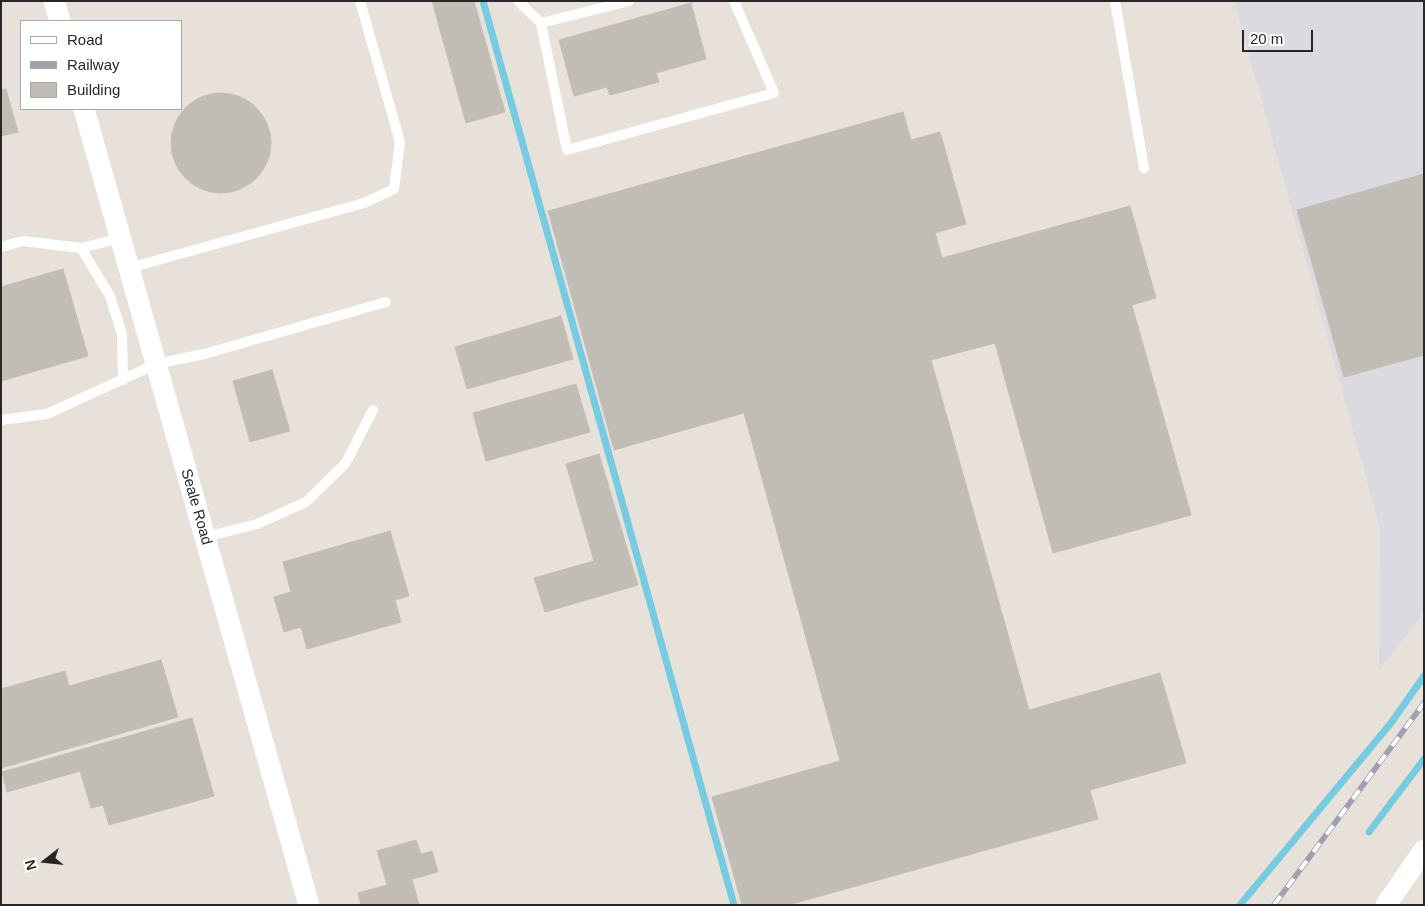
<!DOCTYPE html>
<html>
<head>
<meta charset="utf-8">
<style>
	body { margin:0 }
	#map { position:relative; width:1425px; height:906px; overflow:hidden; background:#e8e1da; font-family:Arial,sans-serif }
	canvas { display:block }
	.frame { position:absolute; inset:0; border:2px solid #272727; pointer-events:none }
	.legend { position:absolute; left:20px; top:20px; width:162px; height:90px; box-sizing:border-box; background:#fff; border:1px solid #a9a9a9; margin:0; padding:6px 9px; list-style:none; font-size:15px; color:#272727 }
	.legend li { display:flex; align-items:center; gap:10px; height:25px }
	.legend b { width:25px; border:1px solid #a9a9a9 }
	.north { position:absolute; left:20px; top:836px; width:50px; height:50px; -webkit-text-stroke:4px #fff; paint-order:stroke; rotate:254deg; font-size:14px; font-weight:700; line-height:20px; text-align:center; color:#272727 }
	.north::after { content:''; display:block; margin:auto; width:18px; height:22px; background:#272727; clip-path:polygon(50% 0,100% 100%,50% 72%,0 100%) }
	.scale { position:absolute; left:1242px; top:30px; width:71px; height:22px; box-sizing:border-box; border:2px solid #272727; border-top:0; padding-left:6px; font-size:15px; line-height:18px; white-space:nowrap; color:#272727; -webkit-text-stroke:4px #fff; paint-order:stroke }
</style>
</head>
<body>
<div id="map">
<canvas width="1425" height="906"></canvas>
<div class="frame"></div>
<ul class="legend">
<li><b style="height:6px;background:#fff"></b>Road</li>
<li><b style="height:6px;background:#9da1b0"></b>Railway</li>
<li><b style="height:14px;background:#c1bcb5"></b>Building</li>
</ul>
<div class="north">N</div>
<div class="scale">20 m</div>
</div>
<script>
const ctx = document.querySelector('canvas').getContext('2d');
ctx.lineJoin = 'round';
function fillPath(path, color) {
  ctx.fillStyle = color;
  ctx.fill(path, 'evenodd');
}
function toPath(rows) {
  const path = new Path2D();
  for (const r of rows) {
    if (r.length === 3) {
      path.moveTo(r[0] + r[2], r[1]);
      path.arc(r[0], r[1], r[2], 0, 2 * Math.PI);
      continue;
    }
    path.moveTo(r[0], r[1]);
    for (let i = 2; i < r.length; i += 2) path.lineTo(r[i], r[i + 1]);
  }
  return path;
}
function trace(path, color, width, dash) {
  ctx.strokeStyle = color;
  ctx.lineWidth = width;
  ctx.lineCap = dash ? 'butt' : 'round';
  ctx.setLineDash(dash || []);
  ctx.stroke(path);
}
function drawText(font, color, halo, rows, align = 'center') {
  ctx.font = font + ' Arial,sans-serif';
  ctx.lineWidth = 5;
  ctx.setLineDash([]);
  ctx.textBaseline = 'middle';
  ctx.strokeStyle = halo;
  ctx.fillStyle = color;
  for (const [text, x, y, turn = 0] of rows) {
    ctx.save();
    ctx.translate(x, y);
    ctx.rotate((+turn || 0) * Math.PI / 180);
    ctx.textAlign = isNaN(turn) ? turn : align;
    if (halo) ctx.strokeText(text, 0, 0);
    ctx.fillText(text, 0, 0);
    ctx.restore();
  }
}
const industrial = toPath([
	[1234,1,1424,1,1424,612,1379,671,1380,528]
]);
const stream = toPath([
	[483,1,734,905],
	[1369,832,1424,759],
	[1240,905,1391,723,1424,676]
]);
const building = toPath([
	[432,1,474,1,505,112,466,123,432,1],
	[691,3,706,59,656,73,659,82,610,95,607,87,574,96,559,40,691,3],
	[6,89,18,132,1,136,1,90,6,89],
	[221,143,50],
	[903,112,911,140,940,132,966,224,935,233,942,258,1130,206,1156,298,1132,305,1191,515,1053,553,995,343,931,360,1029,710,1160,673,1186,763,1090,790,1098,819,788,905,742,905,712,797,840,761,744,413,614,450,548,211,903,112],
	[1424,174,1424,355,1344,377,1297,210,1424,174],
	[63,269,88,356,1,381,1,287,63,269],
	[561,316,573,359,467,389,455,347,561,316],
	[272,370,290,431,250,442,233,381,272,370],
	[576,384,590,432,486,461,473,413,576,384],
	[599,454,638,585,545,612,534,578,594,561,566,464,599,454],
	[390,531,409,596,395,600,401,622,307,649,301,627,284,632,274,597,291,592,283,562,390,531],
	[161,660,178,717,1,768,1,689,65,671,69,686,161,660],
	[192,718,214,796,109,825,103,805,91,808,80,771,7,792,2,772,192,718],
	[416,840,421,854,432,851,438,872,412,879,419,905,361,905,358,893,387,885,377,851,416,840]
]);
const service = toPath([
	[518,1,541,23,567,150,774,93,734,1],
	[1115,1,1144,168],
	[541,23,629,1],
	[1,247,23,241,81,248,110,296,122,334,123,380],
	[81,248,121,238],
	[129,268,364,203,394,189,400,142,360,1],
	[1,420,47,414,156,364,204,354,386,302],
	[205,537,257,524,306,502,345,464,373,410]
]);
const minor = toPath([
	[54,1,60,21],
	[84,109,309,905],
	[1386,905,1424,850]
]);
const rail = toPath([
	[1274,905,1424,703]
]);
const streetNames = [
	["Seale Road",196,507,74]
];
fillPath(industrial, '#dcdae1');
trace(stream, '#76cbe1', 7);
fillPath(building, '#c1bcb5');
trace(building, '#c3bdb4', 1);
trace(service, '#fff', 10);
trace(minor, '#fff', 21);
trace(rail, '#9da1b0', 5.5);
trace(rail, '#fff', 4, [11]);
drawText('15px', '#272727', '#fff', streetNames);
</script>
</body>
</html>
